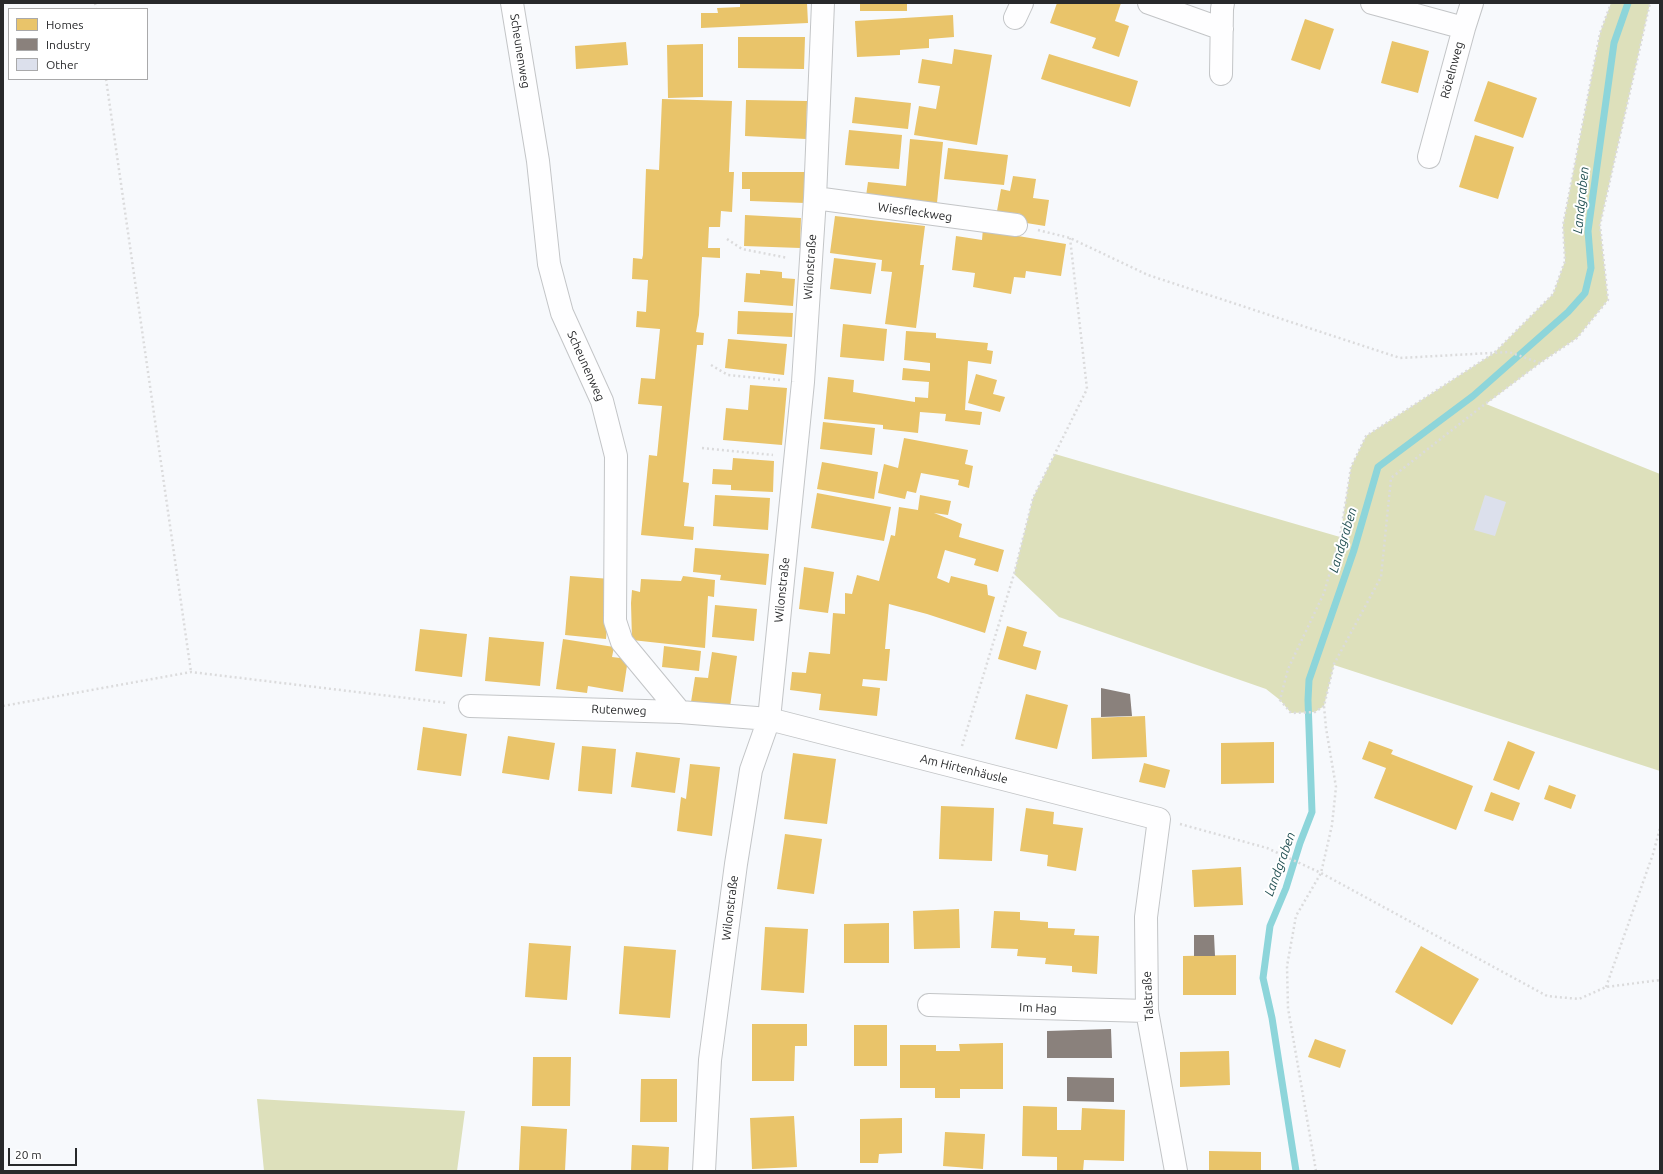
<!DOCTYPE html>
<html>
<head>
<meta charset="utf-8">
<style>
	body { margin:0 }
	#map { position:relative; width:1663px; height:1174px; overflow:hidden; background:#f7f9fc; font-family:Ubuntu,sans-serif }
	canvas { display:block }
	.frame { position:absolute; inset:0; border:4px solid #28292b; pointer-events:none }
	.legend { position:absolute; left:8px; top:8px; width:140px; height:72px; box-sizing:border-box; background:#fff; border:1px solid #a9a9aa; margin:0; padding:5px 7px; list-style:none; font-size:12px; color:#28292b }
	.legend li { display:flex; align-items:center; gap:8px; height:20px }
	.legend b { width:20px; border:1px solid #a9a9aa }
	.scale { position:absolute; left:8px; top:1148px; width:69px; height:18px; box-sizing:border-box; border:2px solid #28292b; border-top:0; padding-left:5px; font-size:12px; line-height:14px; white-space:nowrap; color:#28292b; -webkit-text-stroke:3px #fff; paint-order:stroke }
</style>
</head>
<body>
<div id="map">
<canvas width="1663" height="1174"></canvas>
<div class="frame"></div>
<ul class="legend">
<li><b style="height:11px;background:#e9c46a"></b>Homes</li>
<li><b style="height:11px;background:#8a817c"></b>Industry</li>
<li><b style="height:11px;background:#dce0ec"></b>Other</li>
</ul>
<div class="scale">20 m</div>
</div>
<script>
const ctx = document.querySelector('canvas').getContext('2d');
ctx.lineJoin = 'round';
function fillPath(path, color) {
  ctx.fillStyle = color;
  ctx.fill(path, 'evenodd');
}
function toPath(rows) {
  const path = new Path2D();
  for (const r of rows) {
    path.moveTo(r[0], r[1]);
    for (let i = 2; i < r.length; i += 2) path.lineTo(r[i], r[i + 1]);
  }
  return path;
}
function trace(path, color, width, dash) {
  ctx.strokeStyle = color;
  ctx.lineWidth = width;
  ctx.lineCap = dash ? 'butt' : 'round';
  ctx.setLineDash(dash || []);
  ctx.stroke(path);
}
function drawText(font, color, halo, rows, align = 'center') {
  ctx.font = font + ' Ubuntu,sans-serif';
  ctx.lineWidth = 4;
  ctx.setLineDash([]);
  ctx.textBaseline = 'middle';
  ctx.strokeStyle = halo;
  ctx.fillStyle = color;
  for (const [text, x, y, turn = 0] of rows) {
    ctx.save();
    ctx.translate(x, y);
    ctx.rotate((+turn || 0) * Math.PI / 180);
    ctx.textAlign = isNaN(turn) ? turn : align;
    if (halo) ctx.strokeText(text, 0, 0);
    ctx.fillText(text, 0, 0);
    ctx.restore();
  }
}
const green = toPath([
	[1611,3,1650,3,1600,225,1608,300,1577,338,1540,363,1486,404,1660,474,1660,771,1334,665,1324,706,1315,712,1291,713,1280,700,1266,689,1059,617,1014,574,1033,498,1055,454,1340,537,1351,467,1366,436,1494,353,1553,294,1565,261,1563,225,1600,33],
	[257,1099,465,1111,457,1171,264,1171]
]);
const homes = toPath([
	[740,3,807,3,808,23,701,28,701,13,718,13,717,8,740,7],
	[860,3,907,3,907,11,860,11],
	[1057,3,1121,3,1115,21,1129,26,1119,57,1092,48,1096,38,1050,23],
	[953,15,954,37,929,39,929,48,900,50,900,55,857,57,855,21],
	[1305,19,1334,29,1320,70,1291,60],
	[738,37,805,37,804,69,738,68],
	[1392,41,1429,51,1418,93,1381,83],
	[626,42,628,65,576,69,575,46],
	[703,44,703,97,668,98,667,45],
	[954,49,992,55,977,145,914,135,919,106,936,109,940,86,918,83,922,59,952,64],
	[1049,54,1138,81,1130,107,1041,79],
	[1488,81,1537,98,1523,138,1474,121],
	[855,97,911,103,908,129,852,123],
	[662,99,732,101,729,172,734,172,732,212,721,211,720,227,709,227,708,248,720,248,720,258,702,257,699,315,696,332,704,333,703,345,697,345,683,482,689,483,684,526,694,527,693,540,641,535,649,455,657,456,662,406,638,404,641,378,655,379,660,329,636,327,637,311,646,312,648,280,632,279,633,258,642,259,643,255,646,169,659,170],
	[746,100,807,101,806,139,745,136],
	[849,130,902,135,899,169,845,165],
	[1475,135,1514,147,1498,199,1459,187],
	[910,139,943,142,937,203,866,196,868,182,906,186],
	[948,148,1008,155,1004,185,944,179],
	[742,172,805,172,805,203,750,201,750,189,742,189],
	[1013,176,1036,179,1033,198,1049,200,1045,226,1020,222,1021,214,997,211,1001,189,1010,191],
	[745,215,801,218,800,248,744,246],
	[835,216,925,226,920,265,924,265,916,328,885,324,892,272,881,271,882,260,830,253],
	[983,228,1018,233,1018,236,1066,244,1061,276,1026,271,1025,278,1014,277,1011,294,973,287,975,273,952,270,956,236,982,240],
	[834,258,876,263,871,294,830,289],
	[760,270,782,272,782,278,795,279,793,306,744,302,746,273,760,274],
	[738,311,793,313,792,337,737,334],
	[843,324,887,329,884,361,840,357],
	[906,331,936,333,936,338,988,343,987,350,993,351,991,364,968,361,965,410,982,412,980,425,945,421,946,414,920,412,918,433,883,429,883,425,824,419,828,377,854,380,853,392,915,402,915,397,928,398,929,382,902,380,903,368,930,371,930,363,904,360],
	[728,339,787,344,784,375,725,368],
	[976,374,997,380,993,394,1005,397,1000,412,968,403],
	[750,385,787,388,782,445,723,440,726,408,748,410],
	[823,422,875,428,872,455,820,449],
	[904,438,968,450,965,464,973,466,969,488,958,485,959,480,921,473,916,493,907,491,905,499,878,493,884,464,898,468],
	[733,458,774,461,773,492,731,490,731,485,712,484,713,469,732,470],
	[822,462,878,472,874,499,817,489],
	[817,493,891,507,884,541,811,528],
	[715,495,770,498,768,530,713,526],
	[920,495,951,501,948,515,934,513,962,524,959,537,1004,550,998,572,974,565,976,559,945,550,937,578,949,583,951,576,987,585,988,595,995,597,985,633,927,614,889,604,885,649,890,649,887,681,863,679,862,686,880,688,877,716,819,710,821,694,790,690,792,672,806,673,809,652,830,654,833,613,845,614,845,593,852,594,857,575,879,581,891,535,895,536,899,507,918,510],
	[695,548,769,554,766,585,720,580,721,575,693,572],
	[804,567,834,572,828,613,799,609],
	[570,576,611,579,606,639,565,635],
	[683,576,715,580,714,597,708,596,705,648,632,640,631,603,632,590,640,592,641,579,681,581],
	[715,605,757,609,754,641,712,637],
	[1007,626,1027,632,1023,646,1041,651,1036,670,998,659],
	[420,629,467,634,462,677,415,671],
	[489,637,544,642,540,686,485,681],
	[563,639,614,647,612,657,628,659,623,692,588,686,587,693,556,689],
	[664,646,701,651,699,671,662,667],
	[712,652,737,656,730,707,691,702,695,677,708,678],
	[1026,694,1068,705,1057,749,1015,739],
	[1145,716,1147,757,1092,759,1091,718],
	[423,727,467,734,461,776,417,770],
	[508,736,555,743,549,780,502,773],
	[1369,741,1393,750,1391,754,1473,786,1456,830,1374,798,1386,768,1362,759],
	[1508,741,1535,752,1519,790,1493,780],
	[1274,742,1274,783,1221,784,1221,743],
	[582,746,616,749,612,794,578,791],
	[636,752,680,758,675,793,631,787],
	[793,753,836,759,827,824,784,819],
	[1144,763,1170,770,1165,788,1139,782],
	[690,764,720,767,712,836,677,831,681,797,686,799],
	[1549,785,1576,795,1571,809,1544,799],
	[1491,792,1520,803,1513,821,1484,811],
	[941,806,994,808,992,861,939,859],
	[1026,808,1054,812,1053,824,1083,828,1076,871,1047,866,1048,855,1020,851],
	[785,834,822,839,814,894,777,889],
	[1241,867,1243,905,1194,907,1192,870],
	[959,909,960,948,914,949,913,911],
	[994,911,1020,912,1020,920,1048,922,1048,928,1075,929,1074,935,1099,936,1097,974,1072,972,1072,966,1045,964,1046,958,1017,956,1018,949,991,948],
	[889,923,889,963,844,963,844,924],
	[765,927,808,929,804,993,761,990],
	[529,943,571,946,567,1000,525,997],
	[624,946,676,950,670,1018,619,1014],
	[1421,946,1479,979,1452,1025,1395,992],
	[1236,955,1236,995,1183,995,1183,956],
	[752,1024,807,1024,807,1046,795,1046,794,1081,752,1081],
	[854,1025,887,1025,887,1066,854,1066],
	[1315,1039,1346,1050,1340,1068,1308,1057],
	[1003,1043,1003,1089,960,1089,960,1098,935,1098,935,1088,900,1088,900,1045,936,1045,936,1051,960,1051,959,1044],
	[1229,1051,1230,1085,1180,1087,1180,1052],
	[533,1057,571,1057,570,1106,532,1106],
	[641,1079,677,1079,677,1122,640,1122],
	[1023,1106,1057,1107,1057,1130,1081,1130,1082,1108,1125,1110,1124,1161,1084,1160,1083,1171,1057,1170,1057,1157,1022,1156],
	[794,1116,797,1167,752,1169,750,1118],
	[902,1118,902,1153,879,1154,878,1163,860,1163,860,1119],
	[521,1126,567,1129,565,1171,519,1170],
	[945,1132,985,1134,983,1169,943,1166],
	[632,1145,669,1147,668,1171,631,1171],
	[1209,1151,1261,1152,1261,1171,1209,1171]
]);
const industry = toPath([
	[1101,688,1130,694,1132,716,1101,717],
	[1194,935,1214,935,1215,956,1194,956],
	[1111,1029,1112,1058,1047,1058,1047,1031],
	[1067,1077,1114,1078,1114,1102,1067,1101]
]);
const stream = toPath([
	[1296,1171,1272,1018,1263,978,1270,926,1286,888,1300,843,1312,812,1308,700,1309,680,1354,550,1378,467,1473,396,1568,312,1585,293,1591,268,1588,231,1614,43,1628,3]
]);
const building = toPath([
	[1485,495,1506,502,1495,536,1474,530]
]);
const path = toPath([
	[95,3,96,9],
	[106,79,191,672],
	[1038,230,1070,238,1148,275,1400,358,1509,352,1540,363],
	[727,239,742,249,788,258],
	[711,365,728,375,780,380],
	[702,448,773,455],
	[3,706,191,672,448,703],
	[1324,706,1315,712,1291,713,1280,700,1288,669,1324,593,1340,537,1351,467,1366,436,1494,353,1553,294,1565,261,1563,225,1600,33,1611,3],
	[962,746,1014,574,1033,498,1087,389,1070,238],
	[1180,824,1267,848,1321,873,1547,996,1579,999,1606,987,1660,980],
	[1606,987,1653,854,1660,828],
	[1316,1171,1288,1008,1287,966,1296,916,1321,873,1332,825,1336,787,1326,728,1324,706,1334,664,1381,577,1391,478,1485,404,1540,363,1577,338,1608,300,1600,225,1650,3]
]);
const minor = toPath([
	[512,3,538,161,549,264,562,313,602,401,616,456,615,621,622,642,680,712],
	[1149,3,1222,29],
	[1372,3,1464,28,1429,157],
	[1015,18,1022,3],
	[1464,28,1472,3],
	[1221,74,1222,9,1223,3],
	[815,198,1016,225],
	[470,706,680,712,769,719,1159,819,1146,917,1147,1011,1176,1171],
	[929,1005,1147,1011],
	[704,1171,710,1060,736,864,751,770,769,719,803,382,815,198,823,3]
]);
const streetNames = [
	["Scheunenweg",520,51,81],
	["Rötelnweg",1452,70,-75],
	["Wiesfleckweg",915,212,8],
	["Wilonstraße",810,267,-86],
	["Scheunenweg",586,366,66],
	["Wilonstraße",782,590,-84],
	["Rutenweg",619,710,2],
	["Am Hirtenhäusle",964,769,14],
	["Wilonstraße",730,908,-83],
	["Talstraße",1148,996,-93],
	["Im Hag",1038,1008,2]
];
const waterNames = [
	["Landgraben",1581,200,-84],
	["Landgraben",1343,540,-73],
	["Landgraben",1280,864,-70]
];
fillPath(green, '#dde0bb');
fillPath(homes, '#e9c46a');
fillPath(industry, '#8a817c');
trace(stream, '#8dd5da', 7);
fillPath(building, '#dce0ec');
trace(minor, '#c3c5c7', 24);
trace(path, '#dbdbdc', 2.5, [2, 3]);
trace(minor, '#fefeff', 22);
drawText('12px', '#28292b', '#fff', streetNames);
drawText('italic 13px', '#255255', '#fff', waterNames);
</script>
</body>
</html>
